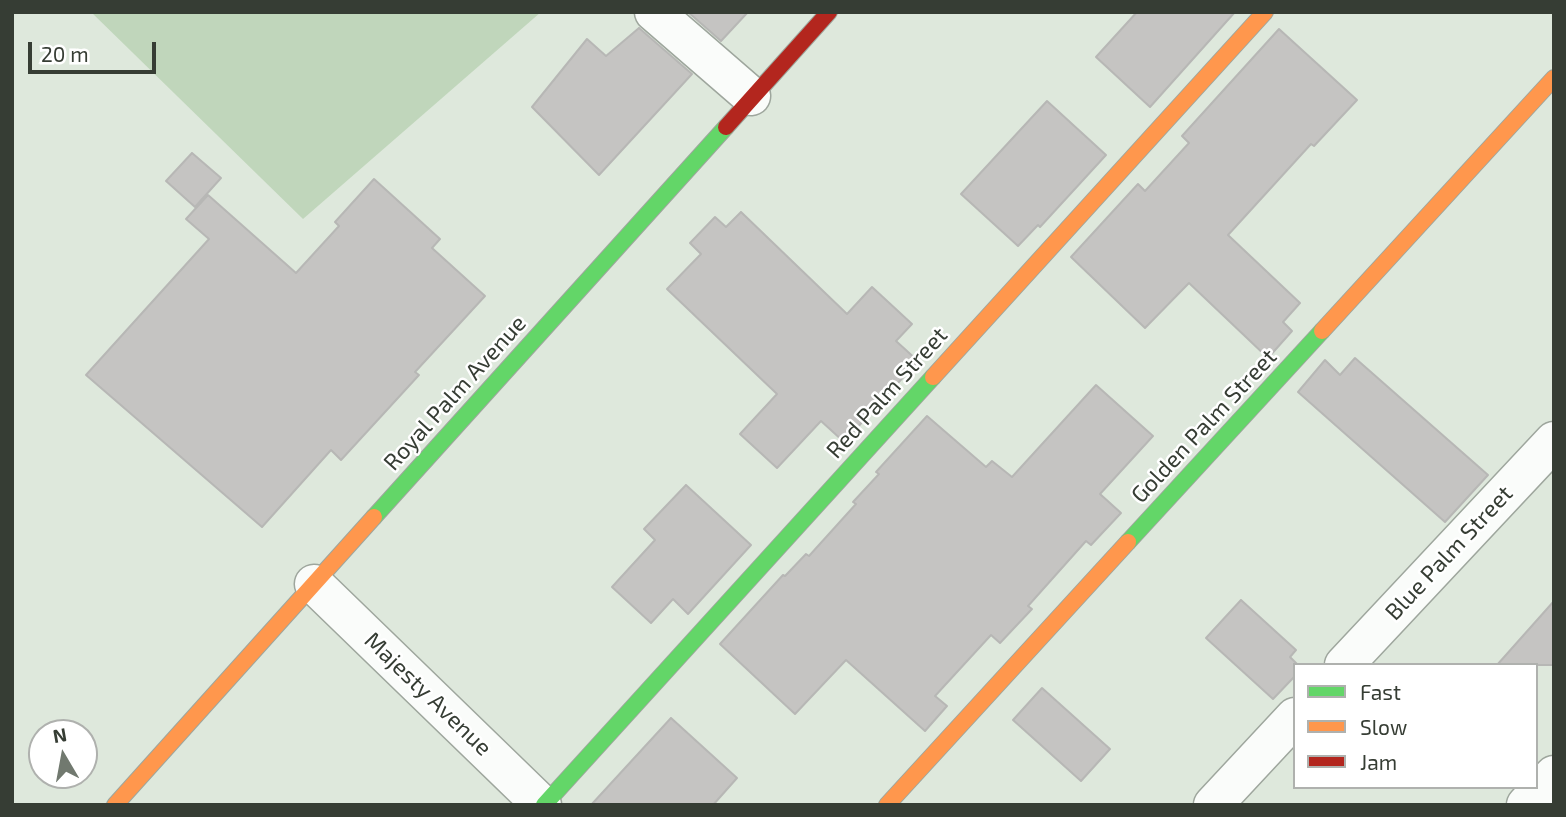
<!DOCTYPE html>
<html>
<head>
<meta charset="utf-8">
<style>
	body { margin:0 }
	#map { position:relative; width:1566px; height:817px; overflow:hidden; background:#dee8dc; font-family:"Exo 2",sans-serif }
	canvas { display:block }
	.frame { position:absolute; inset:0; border:14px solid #363d34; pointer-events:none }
	.legend { position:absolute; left:1293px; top:663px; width:245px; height:126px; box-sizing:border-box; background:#fff; border:2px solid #afb1ae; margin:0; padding:9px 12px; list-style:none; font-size:21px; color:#363d34 }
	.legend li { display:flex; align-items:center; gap:14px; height:35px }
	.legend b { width:35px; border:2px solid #afb1ae }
	.north { position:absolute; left:28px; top:719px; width:70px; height:70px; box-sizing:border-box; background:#fff; border:2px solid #afb1ae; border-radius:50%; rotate:350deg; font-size:19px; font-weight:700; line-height:28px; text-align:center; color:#363d34 }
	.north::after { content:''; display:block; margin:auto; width:24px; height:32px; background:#71796f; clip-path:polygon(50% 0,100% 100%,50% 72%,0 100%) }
	.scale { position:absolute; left:28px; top:42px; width:128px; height:32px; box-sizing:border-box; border:4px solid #363d34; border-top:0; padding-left:9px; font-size:21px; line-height:24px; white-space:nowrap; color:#363d34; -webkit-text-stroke:5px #fff; paint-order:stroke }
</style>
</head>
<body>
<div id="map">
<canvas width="1566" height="817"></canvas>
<div class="frame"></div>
<ul class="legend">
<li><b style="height:9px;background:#63d668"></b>Fast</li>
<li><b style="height:9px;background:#ff974d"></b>Slow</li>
<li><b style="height:9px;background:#b3261e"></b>Jam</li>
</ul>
<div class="north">N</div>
<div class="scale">20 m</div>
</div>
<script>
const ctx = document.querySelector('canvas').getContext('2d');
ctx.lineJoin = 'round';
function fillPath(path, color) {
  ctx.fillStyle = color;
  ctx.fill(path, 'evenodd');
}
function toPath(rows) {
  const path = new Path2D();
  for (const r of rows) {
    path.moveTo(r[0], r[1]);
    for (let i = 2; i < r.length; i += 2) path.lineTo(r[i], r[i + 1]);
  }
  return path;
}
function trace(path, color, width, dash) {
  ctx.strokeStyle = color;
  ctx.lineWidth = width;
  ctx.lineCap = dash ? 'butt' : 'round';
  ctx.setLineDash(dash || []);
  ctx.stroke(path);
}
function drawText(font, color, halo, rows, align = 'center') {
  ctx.font = font + ' "Exo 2",sans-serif';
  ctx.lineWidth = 5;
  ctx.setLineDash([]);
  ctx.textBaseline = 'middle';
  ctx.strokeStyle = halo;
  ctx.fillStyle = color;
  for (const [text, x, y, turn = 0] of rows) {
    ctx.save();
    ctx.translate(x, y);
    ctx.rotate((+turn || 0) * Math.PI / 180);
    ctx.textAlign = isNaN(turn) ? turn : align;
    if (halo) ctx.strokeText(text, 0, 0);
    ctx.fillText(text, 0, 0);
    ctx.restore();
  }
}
const green = toPath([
	[91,12,541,12,303,219]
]);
const building = toPath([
	[688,12,748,12,721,41,688,12],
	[1137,12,1235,12,1150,107,1096,57,1137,12],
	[639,28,692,74,599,175,532,107,587,39,606,56,639,28],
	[1279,29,1357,100,1314,146,1311,144,1228,235,1300,303,1283,322,1292,331,1268,358,1189,283,1145,328,1071,257,1138,184,1145,191,1189,143,1182,136,1279,29],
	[1047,101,1106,155,1040,227,1038,225,1018,246,961,194,1047,101],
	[192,153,221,178,195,207,166,181,192,153],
	[374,179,440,239,432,248,485,296,415,372,419,375,341,460,331,450,262,527,86,375,209,239,186,219,208,195,296,273,339,226,335,222,374,179],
	[741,212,847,314,872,287,912,324,896,341,918,361,844,442,821,421,777,468,740,434,777,394,667,289,701,254,690,243,715,217,726,227,741,212],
	[1355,358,1488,475,1445,522,1298,392,1325,360,1340,375,1355,358],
	[1096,385,1153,436,1100,494,1121,513,1091,545,1086,541,1028,606,1032,609,1000,643,991,635,935,696,947,706,925,731,846,660,795,714,720,644,783,575,785,576,806,554,809,556,856,504,853,502,879,474,876,472,927,416,986,467,992,461,1012,477,1096,385],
	[686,485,751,545,688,614,673,599,651,623,612,587,655,540,644,529,686,485],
	[1241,600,1296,650,1290,657,1298,665,1295,665,1295,676,1273,699,1206,638,1241,600],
	[1554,601,1554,665,1497,665,1554,601],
	[1042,688,1110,749,1081,781,1013,720,1042,688],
	[671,718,737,778,713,805,591,805,671,718]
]);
const street = toPath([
	[654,12,751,96],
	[314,584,542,805],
	[1344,665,1554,441],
	[1213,805,1295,717],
	[1526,805,1554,775]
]);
const fast = toPath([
	[374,517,726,127],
	[1128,542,1322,331],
	[544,805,933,377]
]);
const slow = toPath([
	[1322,331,1554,78],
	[933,377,1265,12],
	[115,805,374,517],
	[887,805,1128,542]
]);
const jam = toPath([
	[726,127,829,12]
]);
const streetNames = [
	["Royal Palm Avenue",455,393,-48],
	["Red Palm Street",887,393,-48],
	["Golden Palm Street",1204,426,-47],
	["Blue Palm Street",1449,553,-47],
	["Majesty Avenue",428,694,44]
];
fillPath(green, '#c0d6bb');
fillPath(building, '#c5c4c2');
trace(building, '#b7b7b5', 2);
trace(street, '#9ea69d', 41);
trace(fast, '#9ea69d', 18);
trace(slow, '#9ea69d', 18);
trace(jam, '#9ea69d', 18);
trace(street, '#fafcfa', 38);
trace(fast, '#63d668', 16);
trace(slow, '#ff974d', 16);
trace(jam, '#b3261e', 16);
drawText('23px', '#363d34', '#fff', streetNames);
</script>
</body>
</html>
